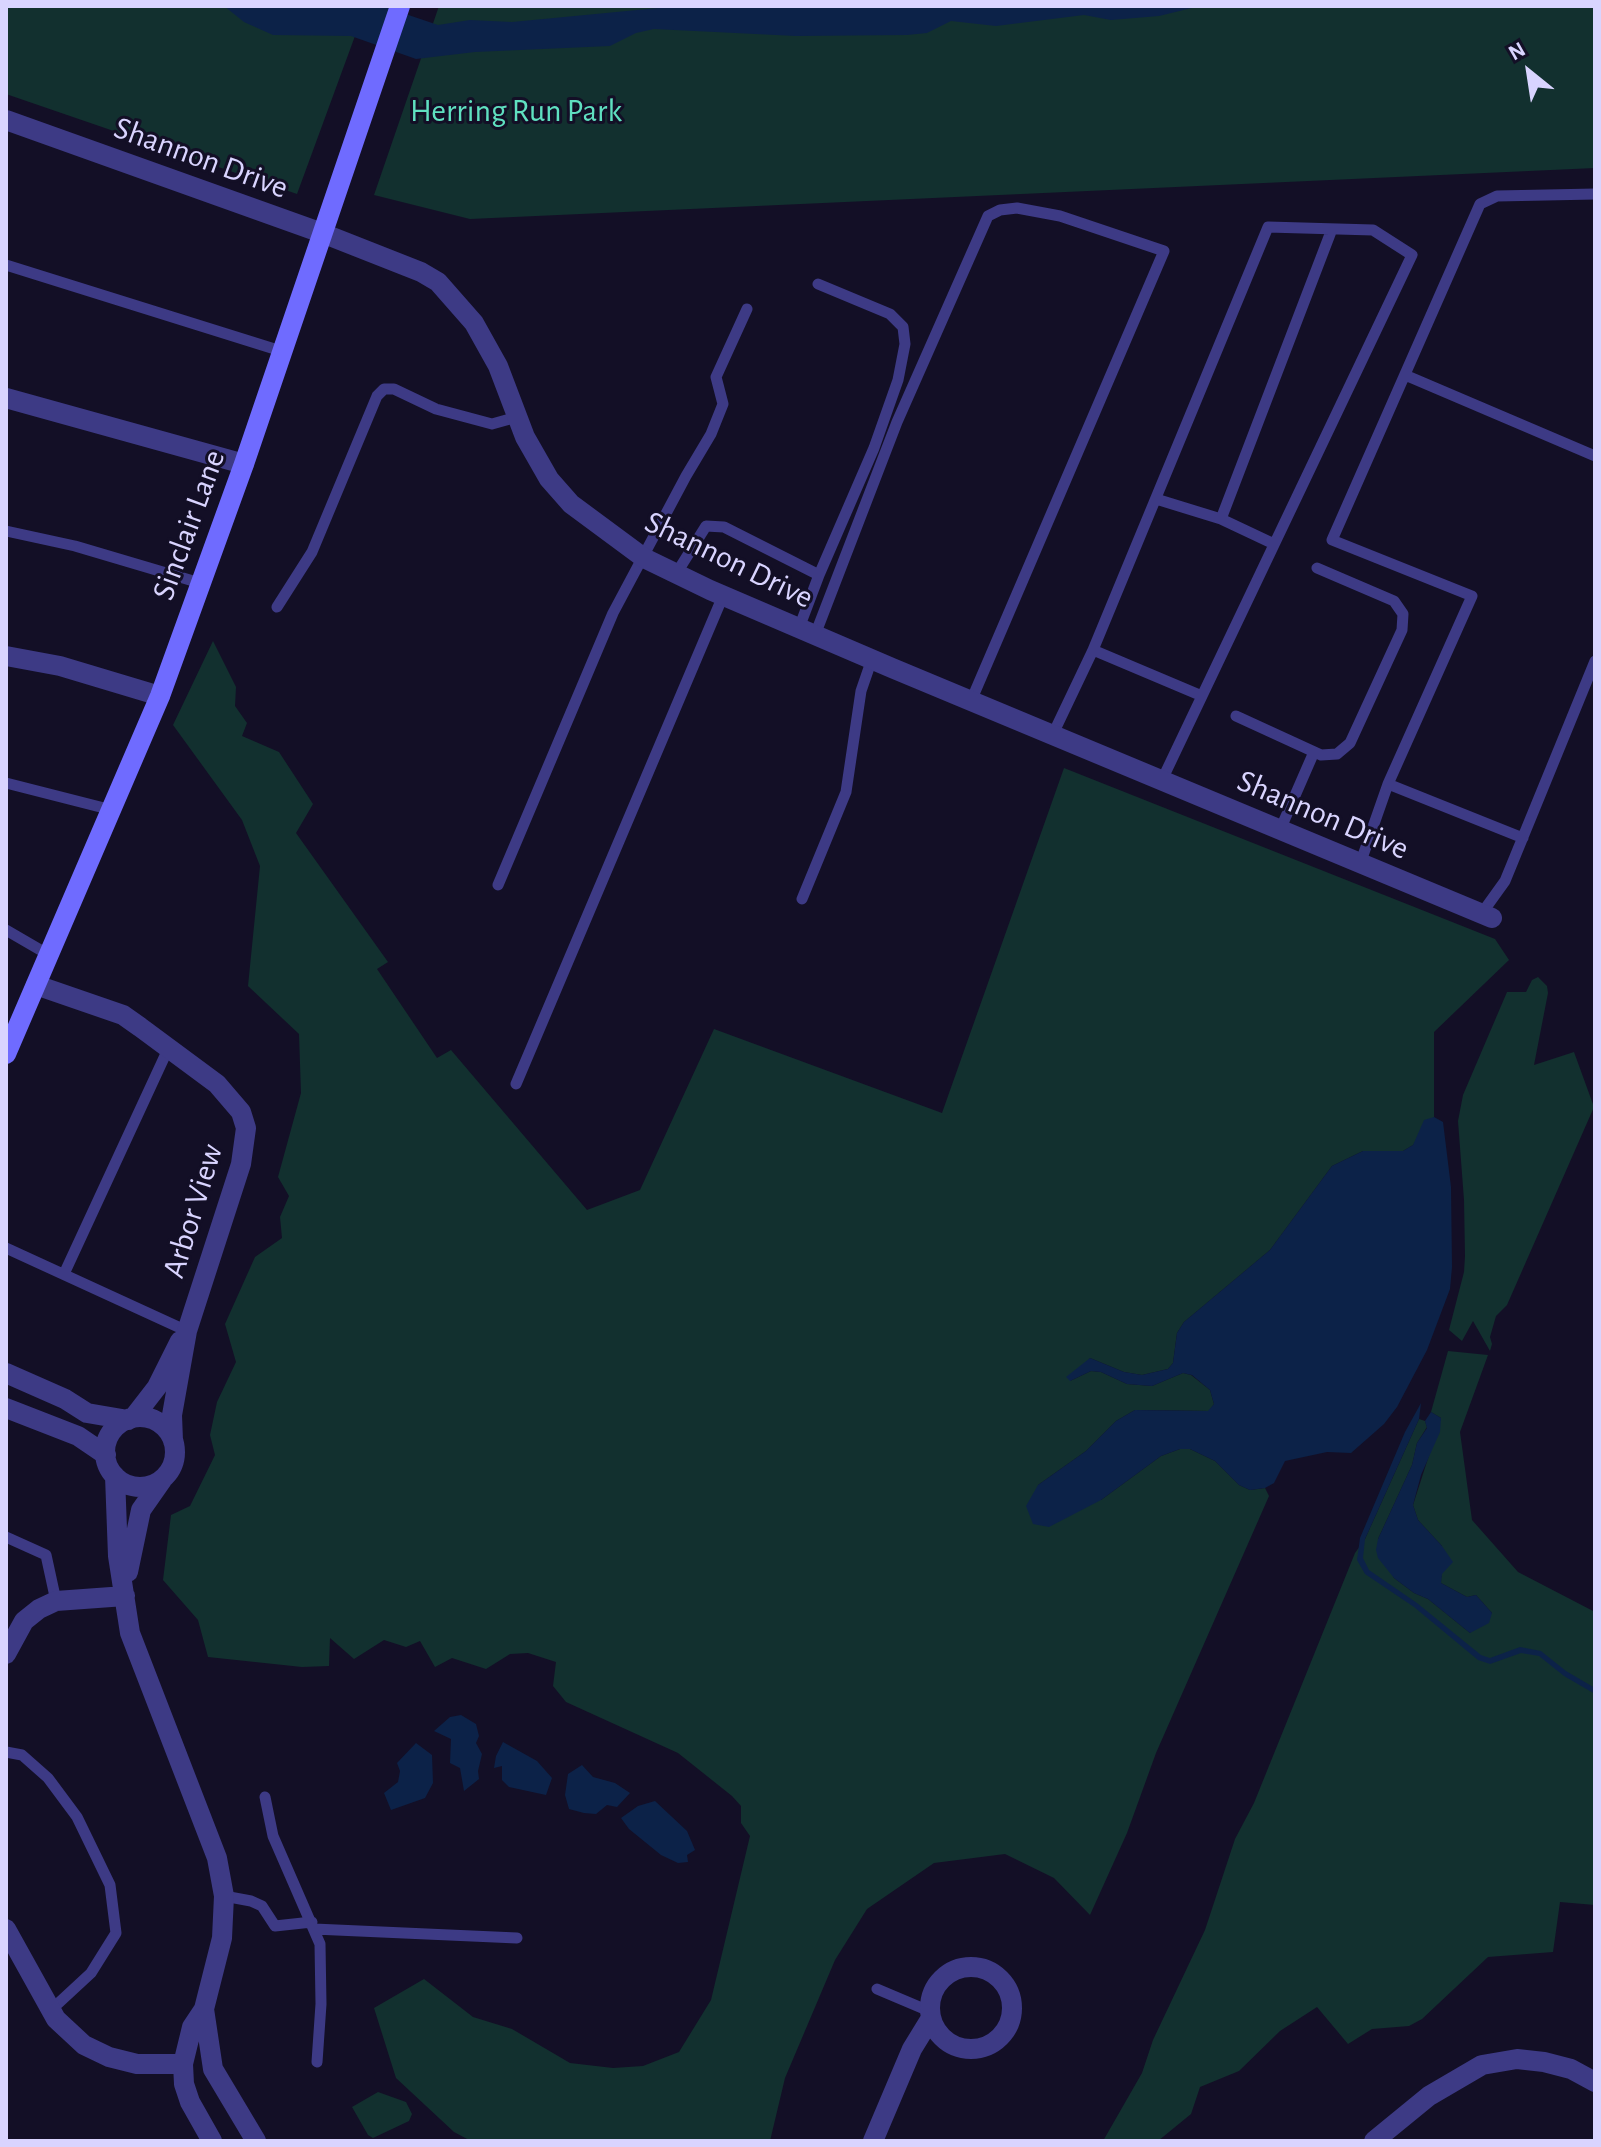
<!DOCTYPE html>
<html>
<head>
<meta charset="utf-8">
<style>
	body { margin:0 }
	#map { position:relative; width:1601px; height:2147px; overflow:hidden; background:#130f26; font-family:"Alegreya Sans",sans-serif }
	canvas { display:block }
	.frame { position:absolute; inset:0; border:8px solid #d9d4ff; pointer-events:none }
	.north { position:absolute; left:1489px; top:32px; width:80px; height:80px; -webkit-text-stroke:6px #130f26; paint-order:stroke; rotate:330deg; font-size:22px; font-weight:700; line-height:32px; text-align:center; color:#d9d4ff }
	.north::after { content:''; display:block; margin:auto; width:28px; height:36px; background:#d9d4ff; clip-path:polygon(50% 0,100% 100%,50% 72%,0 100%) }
</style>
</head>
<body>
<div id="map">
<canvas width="1601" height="2147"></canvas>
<div class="frame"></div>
<div class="north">N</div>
</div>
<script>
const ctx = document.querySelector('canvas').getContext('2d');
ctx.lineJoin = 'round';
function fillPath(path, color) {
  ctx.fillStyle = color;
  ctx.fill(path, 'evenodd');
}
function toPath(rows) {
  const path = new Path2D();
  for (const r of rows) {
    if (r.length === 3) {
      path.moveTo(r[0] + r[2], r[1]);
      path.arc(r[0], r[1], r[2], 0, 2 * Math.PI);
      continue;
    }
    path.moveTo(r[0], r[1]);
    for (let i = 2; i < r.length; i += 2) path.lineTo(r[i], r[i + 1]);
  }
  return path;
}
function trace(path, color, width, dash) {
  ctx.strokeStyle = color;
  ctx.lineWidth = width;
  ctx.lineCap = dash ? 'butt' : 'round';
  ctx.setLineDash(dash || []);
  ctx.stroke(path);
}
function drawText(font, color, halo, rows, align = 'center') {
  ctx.font = font + ' "Alegreya Sans",sans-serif';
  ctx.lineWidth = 6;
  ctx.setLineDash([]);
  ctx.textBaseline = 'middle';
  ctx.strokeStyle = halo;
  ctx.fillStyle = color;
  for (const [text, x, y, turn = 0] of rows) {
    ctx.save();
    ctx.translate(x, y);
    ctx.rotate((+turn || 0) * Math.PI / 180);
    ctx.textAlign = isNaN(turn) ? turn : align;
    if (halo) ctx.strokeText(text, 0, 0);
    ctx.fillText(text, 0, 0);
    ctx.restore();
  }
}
const green = toPath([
	[6,6,366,6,297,194,6,94],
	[439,6,1595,6,1595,168,470,219,374,195],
	[213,641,236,687,235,706,247,723,242,736,279,752,313,804,296,833,388,962,377,969,437,1058,451,1050,587,1210,640,1190,714,1029,942,1113,1064,768,1495,939,1509,960,1434,1032,1434,1117,1413,1145,1403,1151,1363,1151,1332,1166,1270,1250,1184,1322,1177,1333,1173,1363,1168,1369,1142,1375,1124,1372,1090,1358,1070,1381,1091,1371,1101,1372,1127,1384,1152,1386,1183,1373,1191,1375,1210,1390,1214,1404,1209,1411,1135,1410,1116,1421,1086,1451,1038,1485,1101,1500,1161,1456,1180,1449,1190,1449,1215,1461,1239,1485,1250,1490,1265,1488,1269,1496,1156,1753,1127,1833,1090,1915,1054,1878,1005,1854,934,1863,867,1909,835,1960,785,2078,770,2141,471,2141,454,2132,396,2078,374,2008,424,1979,473,2017,512,2029,570,2063,613,2068,643,2066,679,2052,711,2000,750,1836,741,1823,741,1806,732,1796,678,1753,566,1702,553,1686,556,1662,528,1653,510,1654,486,1669,452,1658,435,1667,420,1641,406,1647,384,1640,354,1659,330,1638,329,1666,302,1667,208,1657,198,1620,163,1580,171,1515,190,1506,215,1455,210,1435,217,1402,236,1362,225,1324,255,1257,282,1238,280,1217,289,1196,278,1177,301,1093,299,1034,248,986,260,866,242,820,173,725],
	[1538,977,1547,986,1548,993,1534,1065,1574,1052,1594,1107,1507,1305,1496,1316,1490,1337,1492,1344,1490,1351,1473,1321,1462,1341,1449,1330,1464,1272,1465,1256,1464,1200,1458,1121,1463,1095,1507,992,1526,992,1532,980],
	[1448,1351,1488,1355,1460,1432,1472,1520,1518,1572,1595,1612,1595,1905,1560,1902,1553,1952,1488,1957,1422,2019,1409,2026,1372,2029,1348,2044,1317,2007,1280,2031,1239,2071,1200,2087,1191,2114,1158,2141,1103,2141,1142,2073,1153,2040,1205,1930,1235,1839,1254,1803,1355,1553,1365,1539,1419,1419,1425,1421,1427,1427,1417,1443,1412,1465,1378,1539,1394,1578,1414,1593,1428,1599,1470,1633,1492,1613,1476,1595,1467,1597,1441,1583,1442,1546,1418,1520,1413,1505,1441,1418,1431,1412],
	[378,2092,406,2102,412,2114,409,2121,373,2138,368,2135,352,2107]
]);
const water = toPath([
	[224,6,382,6,438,25,470,20,512,22,679,6,1200,6,1159,16,1111,20,1084,15,996,26,951,21,927,33,907,35,796,36,654,29,636,33,610,46,475,52,416,59,351,36,273,35,244,22],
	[1434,1117,1443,1122,1451,1187,1452,1267,1450,1289,1427,1350,1397,1407,1384,1424,1351,1453,1327,1452,1285,1461,1274,1483,1265,1488,1250,1490,1239,1485,1215,1461,1190,1449,1180,1449,1161,1456,1101,1500,1049,1527,1033,1524,1026,1506,1038,1485,1086,1451,1116,1421,1135,1410,1208,1411,1214,1404,1210,1390,1192,1375,1183,1373,1152,1386,1127,1384,1101,1372,1091,1371,1070,1381,1066,1377,1090,1358,1124,1372,1142,1375,1168,1369,1173,1363,1177,1333,1184,1322,1270,1250,1332,1166,1363,1151,1403,1151,1413,1145,1424,1120],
	[1421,1403,1419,1419,1365,1539,1363,1558,1369,1570,1417,1603,1481,1655,1490,1658,1520,1647,1541,1651,1566,1671,1595,1688,1595,1694,1564,1676,1539,1656,1521,1653,1490,1664,1478,1660,1414,1607,1365,1574,1357,1560,1360,1538,1405,1432],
	[1431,1412,1441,1418,1440,1432,1421,1475,1413,1505,1418,1520,1442,1546,1453,1562,1442,1574,1441,1583,1467,1597,1476,1595,1492,1613,1489,1623,1470,1633,1428,1599,1414,1593,1394,1578,1378,1558,1376,1550,1378,1539,1412,1465,1417,1443,1427,1428,1425,1421],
	[461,1715,476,1724,479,1736,476,1743,482,1754,478,1771,479,1779,464,1791,460,1768,450,1763,451,1739,434,1731,450,1717],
	[503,1742,537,1761,552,1778,546,1795,509,1787,502,1780,502,1766,494,1768,496,1756],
	[416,1743,432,1755,433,1783,425,1798,391,1810,384,1793,398,1782,400,1771,397,1763],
	[582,1765,593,1777,615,1783,630,1793,617,1807,607,1805,596,1814,584,1813,569,1809,565,1795,568,1774],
	[655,1801,687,1831,695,1850,687,1855,688,1862,678,1863,661,1855,629,1829,621,1818,638,1806]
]);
const lane = toPath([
	[6,265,281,351],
	[818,284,890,314,903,327,905,344,898,380,874,448,819,575],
	[1405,375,1595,456],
	[1156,499,1221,519,1332,229],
	[1221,519,1274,544],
	[6,531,75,546,200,583],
	[676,574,706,526,724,527,819,575,799,628],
	[277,607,312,552,377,396,384,389,394,389,436,409,492,424,517,417],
	[815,635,897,422,988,216,1000,210,1017,208,1060,216,1164,251,971,701],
	[1093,650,1202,696],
	[1236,716,1321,755,1337,754,1350,743,1402,630,1403,614,1394,601,1317,568],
	[1053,734,1093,650,1268,227,1373,230,1412,255,1162,780],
	[6,783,112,810],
	[1388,784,1523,838],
	[1280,830,1314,752],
	[1360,864,1388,784,1472,596,1332,540,1480,204,1497,196,1595,194],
	[498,885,613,613,686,476,711,434,723,404,716,377,747,309],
	[802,899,846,792,861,691,872,659],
	[1482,913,1505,881,1595,661],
	[6,930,49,955],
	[516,1084,723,596],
	[6,1248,187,1331],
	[64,1274,169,1047],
	[6,1537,46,1555,56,1601],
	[6,1752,22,1755,48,1778,77,1817,110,1885,116,1933,91,1973,51,2010],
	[265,1797,273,1836,320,1944,321,2004,317,2062],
	[224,1896,251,1901,262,1906,275,1926,312,1922],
	[314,1929,517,1938],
	[877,1989,929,2011]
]);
const street = toPath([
	[6,120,322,233,421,272,438,282,474,323,498,366,525,437,549,479,571,504,644,558,710,590,892,668,1492,918],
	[6,398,244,464],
	[6,656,60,666,160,696],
	[36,985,123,1015,140,1027,217,1084,241,1112,246,1128,241,1164,187,1331,172,1415,173,1441],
	[6,1373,65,1399,87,1413,128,1420],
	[6,1408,78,1436,106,1455],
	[140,1452,35],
	[133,1418,157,1387,180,1341],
	[115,1476,118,1556,130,1633,217,1858,224,1896,222,1938,204,2009,192,2027,183,2064,184,2084,190,2102,212,2141],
	[128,1572,141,1510,162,1480],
	[6,1654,24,1621,39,1609,56,1601,125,1596],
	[6,1929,56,2019,84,2045,109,2057,137,2064,183,2064],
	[971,2008,41],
	[204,2009,213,2069,256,2141],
	[873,2141,912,2049,931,2018],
	[1374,2141,1429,2096,1482,2065,1517,2059,1544,2062,1571,2069,1595,2082]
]);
const secondary = toPath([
	[6,1054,160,696,244,464,400,6]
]);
const parkNames = [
	["Herring Run Park",516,111]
];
const streetNames = [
	["Shannon Drive",201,158,20],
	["Sinclair Lane",189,525,-70],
	["Shannon Drive",729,560,26],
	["Shannon Drive",1323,815,23],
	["Arbor View",193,1211,-73]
];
fillPath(green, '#12302f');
fillPath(water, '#0c2248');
trace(lane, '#3d3a85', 11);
trace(street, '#3d3a85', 20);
trace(secondary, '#6f6bff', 20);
drawText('32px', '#5fe0c0', '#130f26', parkNames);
drawText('32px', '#d9d4ff', '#130f26', streetNames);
</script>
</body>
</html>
